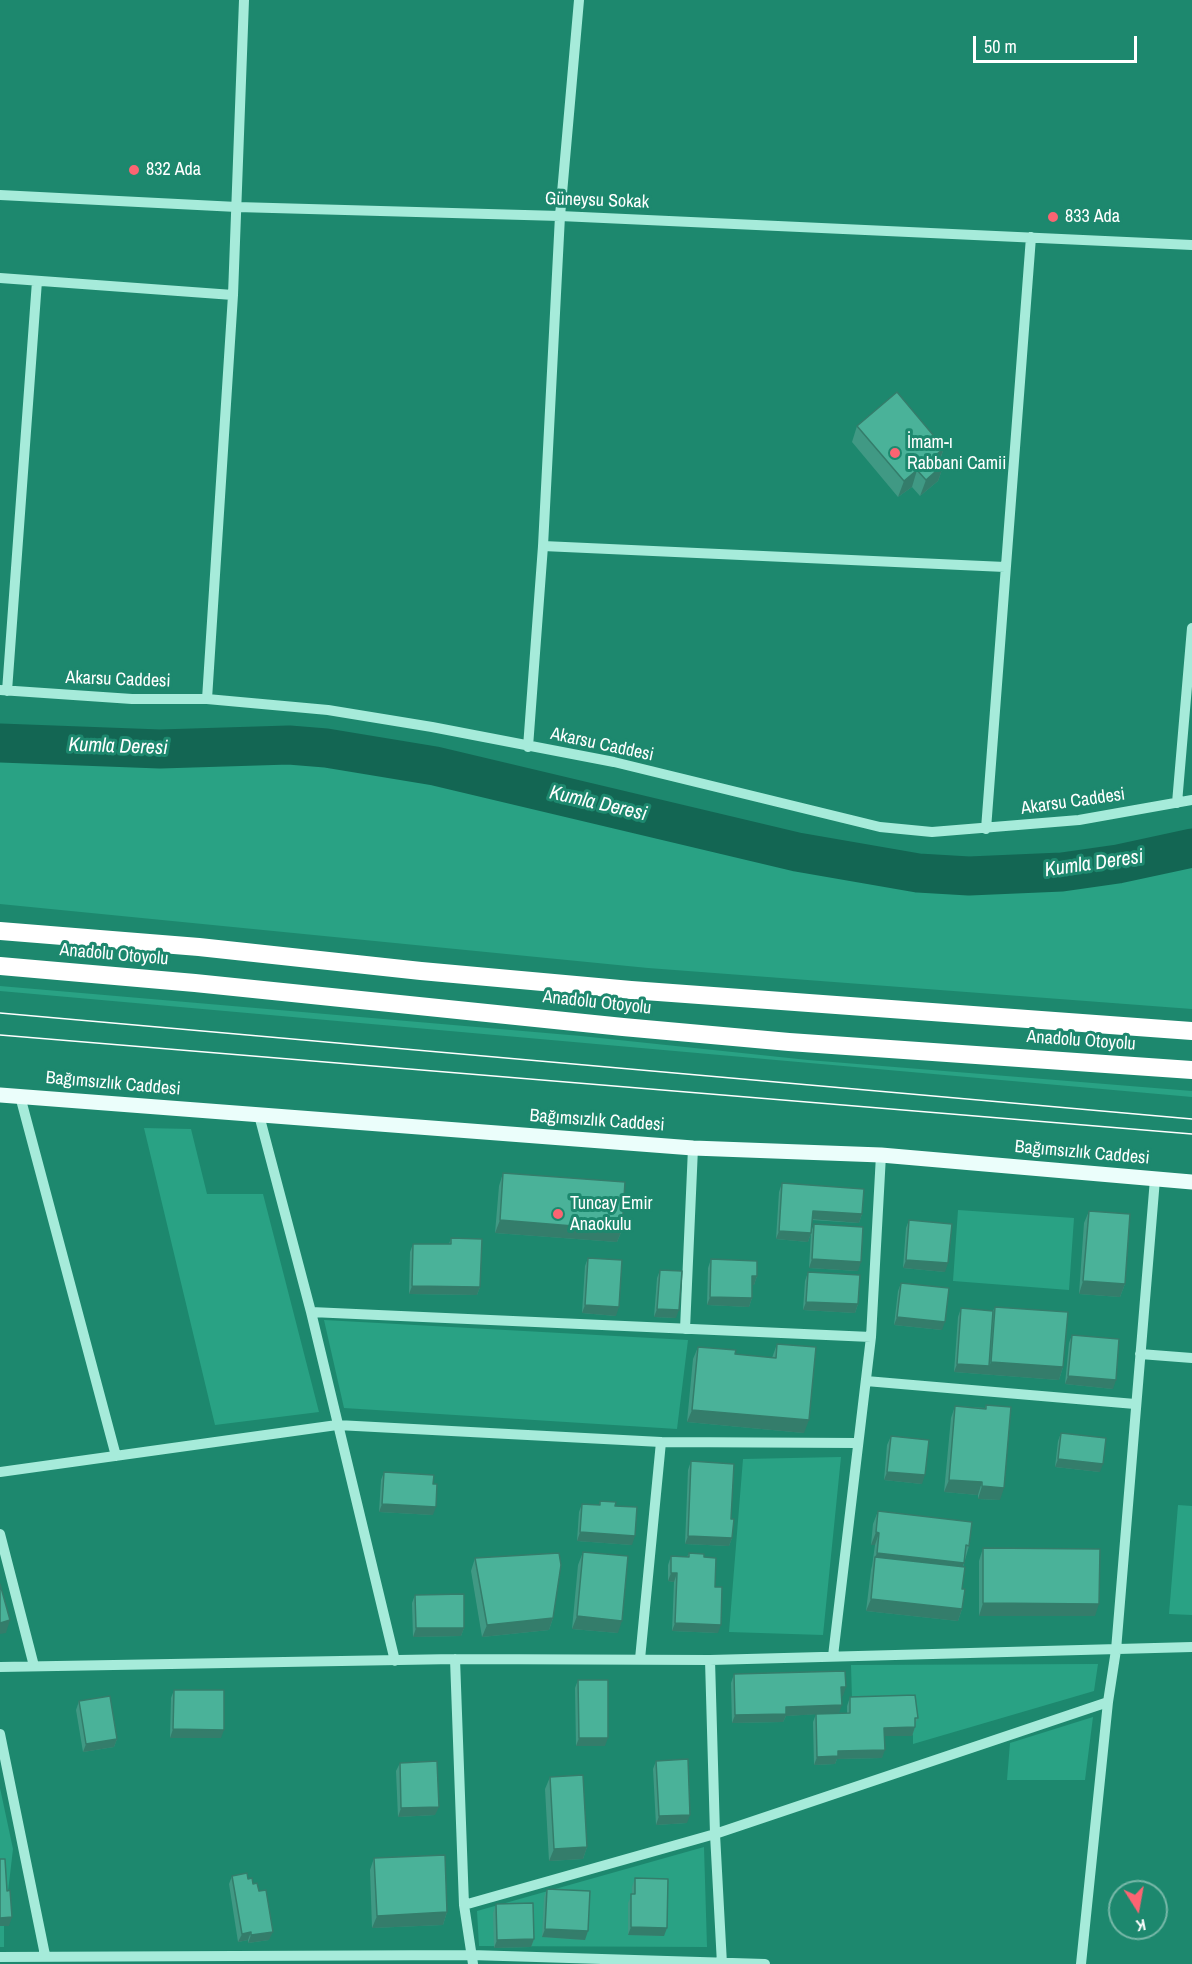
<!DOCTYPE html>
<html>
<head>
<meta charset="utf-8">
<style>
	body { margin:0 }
	#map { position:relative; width:1192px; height:1964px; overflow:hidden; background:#1d886e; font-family:"Archivo Narrow",sans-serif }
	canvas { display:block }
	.north { position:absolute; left:1108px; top:1880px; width:60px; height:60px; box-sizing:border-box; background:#1d886e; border:2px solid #77b8a8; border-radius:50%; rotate:169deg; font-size:16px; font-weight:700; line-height:24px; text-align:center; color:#fff }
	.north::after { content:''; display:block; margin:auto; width:21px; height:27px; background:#fb6472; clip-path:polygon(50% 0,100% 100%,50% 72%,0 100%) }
	.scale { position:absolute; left:973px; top:36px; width:164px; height:27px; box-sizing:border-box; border:3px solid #fff; border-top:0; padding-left:8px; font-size:18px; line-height:21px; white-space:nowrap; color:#fff; -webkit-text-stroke:4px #1d886e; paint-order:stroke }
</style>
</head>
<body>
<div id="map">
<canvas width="1192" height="1964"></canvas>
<div class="north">K</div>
<div class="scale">50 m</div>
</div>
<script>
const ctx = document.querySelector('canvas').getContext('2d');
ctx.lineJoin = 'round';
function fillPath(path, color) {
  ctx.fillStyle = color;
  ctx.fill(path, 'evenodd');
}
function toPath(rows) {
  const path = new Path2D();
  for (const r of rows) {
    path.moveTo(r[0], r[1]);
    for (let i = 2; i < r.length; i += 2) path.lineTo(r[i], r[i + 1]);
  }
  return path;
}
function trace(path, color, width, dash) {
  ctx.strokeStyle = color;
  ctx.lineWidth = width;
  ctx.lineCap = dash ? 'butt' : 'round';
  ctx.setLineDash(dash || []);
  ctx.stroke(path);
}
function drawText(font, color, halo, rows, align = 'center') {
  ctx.font = font + ' "Archivo Narrow",sans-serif';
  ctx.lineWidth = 6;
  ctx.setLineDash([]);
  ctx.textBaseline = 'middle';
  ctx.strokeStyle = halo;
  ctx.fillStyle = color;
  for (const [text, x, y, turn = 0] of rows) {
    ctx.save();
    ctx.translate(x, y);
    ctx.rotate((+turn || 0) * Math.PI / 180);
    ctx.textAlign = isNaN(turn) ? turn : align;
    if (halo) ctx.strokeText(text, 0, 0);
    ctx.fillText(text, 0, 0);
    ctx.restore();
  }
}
const green = toPath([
	[0,752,197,760,288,756,340,760,899,883,971,890,1094,882,1192,860,1192,1009,648,968,0,904],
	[0,986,581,1036,808,1060,1192,1091,1192,1097,0,991],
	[144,1128,191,1129,207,1194,263,1194,319,1412,215,1425],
	[958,1210,1074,1218,1069,1290,953,1281],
	[324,1320,688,1340,677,1429,344,1408],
	[841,1457,823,1635,729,1632,743,1459],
	[1178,1505,1192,1506,1192,1615,1169,1614],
	[1098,1664,1094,1691,913,1744,913,1695,852,1699,851,1665],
	[1093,1717,1085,1780,1007,1780,1010,1743],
	[0,1788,13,1849,4,1926,4,1947,0,1947],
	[704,1847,707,1947,479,1946,477,1911]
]);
const river = toPath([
	[0,743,160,749,289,745,326,748,435,766,797,852,918,873,969,876,1062,872,1118,864,1192,848]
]);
const minor = toPath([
	[0,195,237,207,560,216,1192,245],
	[0,278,233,295],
	[543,546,1005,567],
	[0,690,132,699,207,699,328,710,432,727,614,762,880,827,932,832,1079,820,1192,800],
	[7,691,37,281],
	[207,699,233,295,244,0],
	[528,747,543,546,560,216,579,0],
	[1177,803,1192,628],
	[986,829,1031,237],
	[20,1096,116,1456],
	[259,1115,311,1312,395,1661],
	[311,1312,871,1337],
	[685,1329,693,1148],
	[1140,1354,1192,1358],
	[866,1381,1135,1404],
	[0,1472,337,1425,661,1442,857,1443],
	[0,1534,34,1666],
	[833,1656,871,1337,881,1155],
	[455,1659,464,1905,473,1964],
	[640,1659,661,1442],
	[710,1660,715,1834,722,1964],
	[0,1667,455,1659,710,1660,1192,1647],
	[0,1734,45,1955],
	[464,1905,715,1834,1108,1702],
	[0,1957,471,1955,765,1964],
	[1081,1964,1108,1702,1116,1650,1155,1179]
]);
const major = toPath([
	[0,1095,693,1148,881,1155,1192,1182]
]);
const highway = toPath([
	[0,931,199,947,421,971,631,990,1192,1031],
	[0,966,195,983,623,1027,789,1042,1192,1070]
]);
const tram = toPath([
	[0,1013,1192,1119],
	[0,1035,1192,1134]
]);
const wall = toPath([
	[857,426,944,448,940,460,944,464,938,481,920,496,912,487,898,497,852,442],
	[503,1173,622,1230,617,1242,495,1233,499,1186],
	[782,1183,862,1214,859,1223,812,1220,811,1232,814,1224,858,1271,809,1268,811,1233,808,1242,776,1239,779,1192],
	[1089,1211,1125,1284,1120,1297,1079,1294,1084,1223],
	[909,1220,945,1272,903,1268,906,1228],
	[451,1238,480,1287,477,1295,409,1294,410,1252,413,1244,449,1244],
	[588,1258,616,1316,582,1313,585,1266],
	[711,1259,757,1276,754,1285,752,1285,752,1298,749,1307,707,1305,708,1268],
	[660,1270,676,1318,654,1317,657,1278],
	[808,1272,858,1304,855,1313,803,1310,805,1281],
	[901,1283,942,1330,894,1325,898,1291],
	[995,1307,1063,1367,1059,1380,954,1372,958,1317,961,1308,993,1311],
	[1072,1335,1113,1389,1065,1384,1069,1343],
	[777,1344,804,1433,687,1422,693,1359,698,1347,735,1354,772,1358],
	[986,1405,1000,1500,978,1499,978,1495,944,1492,951,1418,955,1406,985,1408],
	[1061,1433,1100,1472,1055,1467,1058,1441],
	[891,1436,922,1484,884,1480,887,1445],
	[691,1461,732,1538,729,1546,685,1544,688,1470],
	[384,1472,433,1484,433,1515,379,1512,381,1480],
	[600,1501,615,1506,632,1545,577,1541,579,1512,582,1504,599,1505],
	[878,1511,969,1546,963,1567,962,1609,958,1621,866,1611,871,1570,872,1566,875,1545,871,1545,873,1524],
	[983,1548,1095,1616,979,1616,979,1561],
	[583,1552,618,1633,572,1629,578,1565],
	[689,1553,704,1557,715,1587,718,1633,672,1631,674,1582,668,1581,668,1565,671,1556,687,1557],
	[475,1558,553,1618,549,1630,482,1637,471,1571],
	[415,1595,464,1628,461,1636,413,1637,412,1603],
	[734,1674,843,1696,841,1696,839,1713,847,1713,847,1706,850,1697,918,1718,915,1724,915,1727,912,1736,884,1736,882,1758,837,1759,835,1764,814,1765,813,1722,816,1714,786,1716,783,1722,732,1723,731,1683],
	[578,1680,605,1746,576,1746,575,1688],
	[174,1690,221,1738,170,1738,171,1698],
	[79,1701,117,1739,114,1747,83,1752,76,1710],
	[656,1761,687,1823,656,1825,653,1769],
	[400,1763,435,1815,398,1817,396,1771],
	[550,1777,587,1847,583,1859,549,1861,545,1789],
	[374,1858,447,1912,443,1925,372,1928,370,1870],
	[232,1876,253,1884,269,1940,248,1943,248,1940,238,1942,229,1884],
	[635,1878,664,1936,628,1935,628,1903,632,1894,632,1887],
	[547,1889,585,1940,542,1937,544,1897],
	[496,1904,534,1939,531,1947,494,1948,493,1913]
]);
const shadedWall = toPath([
	[944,448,938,464,936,455],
	[944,464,938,481,920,496,926,480],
	[917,470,912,487,898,497,904,481],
	[813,1211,862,1214,859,1223,810,1219],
	[500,1220,622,1230,617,1242,495,1233],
	[779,1231,811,1233,808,1242,776,1239],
	[812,1259,861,1262,858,1271,809,1268],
	[906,1260,948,1263,945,1272,903,1268],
	[752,1276,757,1276,754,1285,749,1285],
	[1083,1281,1125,1284,1120,1297,1079,1294],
	[412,1286,480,1287,477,1295,409,1294],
	[710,1297,752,1298,749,1307,707,1305],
	[806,1302,858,1304,855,1313,803,1310],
	[585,1305,619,1307,616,1316,582,1313],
	[657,1309,679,1310,676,1318,654,1317],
	[897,1317,945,1322,942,1330,894,1325],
	[991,1362,1063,1367,1059,1380,954,1372,957,1364,989,1366],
	[1068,1376,1116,1380,1113,1389,1065,1384],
	[692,1410,809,1420,804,1433,687,1422],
	[1058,1459,1103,1464,1100,1472,1055,1467],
	[887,1472,925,1475,922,1484,884,1480],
	[949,1480,982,1482,978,1495,944,1492],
	[982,1486,1004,1488,1000,1500,978,1499],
	[382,1504,436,1507,433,1515,379,1512],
	[580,1532,635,1536,632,1545,577,1541],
	[876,1532,879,1533,875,1545,871,1545],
	[688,1536,732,1538,729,1546,685,1544],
	[877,1553,964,1563,959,1576,875,1557],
	[671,1573,677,1573,674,1582,668,1581],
	[871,1599,962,1609,958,1621,866,1611],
	[983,1603,1099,1604,1095,1616,979,1616],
	[577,1616,622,1621,618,1633,572,1629],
	[553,1618,549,1630,482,1637,487,1625],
	[10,1620,6,1633,0,1634,0,1623],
	[675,1623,721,1625,718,1633,672,1631],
	[416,1628,464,1628,461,1636,413,1637],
	[841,1687,846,1687,843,1696,838,1696],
	[842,1705,839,1713,786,1716,783,1722,732,1723,735,1715,786,1707],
	[915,1727,912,1736,881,1736,884,1728],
	[173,1729,224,1730,221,1738,170,1738],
	[579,1738,608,1738,605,1746,576,1746],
	[117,1739,114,1747,83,1752,86,1744],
	[885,1750,882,1758,837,1759,835,1764,814,1765,817,1757,838,1751],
	[439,1807,435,1815,398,1817,401,1808],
	[690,1815,687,1823,656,1825,659,1816],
	[587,1847,583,1859,549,1861,554,1849],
	[447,1912,443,1925,372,1928,377,1916],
	[12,1917,9,1926,0,1926,0,1918],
	[631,1927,667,1928,664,1936,628,1935],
	[545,1929,588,1931,585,1940,542,1937],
	[251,1932,248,1940,238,1942,242,1934],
	[273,1932,269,1940,248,1943,251,1935],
	[534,1939,531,1947,494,1948,497,1940]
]);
const building = toPath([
	[897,392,944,448,936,455,944,464,926,480,917,470,904,481,857,426,897,392],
	[503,1173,625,1182,622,1230,500,1220,503,1173],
	[782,1183,864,1189,862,1214,813,1211,811,1233,779,1231,782,1183],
	[1089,1211,1130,1214,1125,1284,1083,1281,1089,1211],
	[909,1220,952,1224,948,1263,906,1260,909,1220],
	[814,1224,863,1227,861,1262,812,1259,814,1224],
	[451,1238,482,1239,480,1287,412,1286,413,1244,451,1244,451,1238],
	[588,1258,622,1260,619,1307,585,1305,588,1258],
	[711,1259,757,1261,757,1276,752,1276,752,1298,710,1297,711,1259],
	[660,1270,682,1271,679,1310,657,1309,660,1270],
	[808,1272,860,1275,858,1304,806,1302,808,1272],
	[901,1283,949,1288,945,1322,897,1317,901,1283],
	[995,1307,1068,1312,1063,1367,991,1362,995,1307],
	[961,1308,993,1311,989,1366,957,1364,961,1308],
	[1072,1335,1119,1339,1116,1380,1068,1376,1072,1335],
	[777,1344,816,1347,809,1420,692,1410,698,1347,736,1350,735,1354,776,1358,777,1344],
	[986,1405,1011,1407,1004,1488,982,1486,982,1482,949,1480,955,1406,986,1409,986,1405],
	[1061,1433,1106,1438,1103,1464,1058,1459,1061,1433],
	[891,1436,929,1440,925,1475,887,1472,891,1436],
	[691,1461,734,1464,731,1519,734,1519,732,1538,688,1536,691,1461],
	[384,1472,434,1475,433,1484,437,1484,436,1507,382,1504,384,1472],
	[600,1501,616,1502,615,1506,637,1507,635,1536,580,1532,582,1504,600,1505,600,1501],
	[878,1511,972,1522,969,1546,966,1545,964,1563,877,1553,879,1533,876,1532,878,1511],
	[983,1548,1100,1549,1099,1604,983,1603,983,1548],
	[583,1552,628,1556,622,1621,577,1616,583,1552],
	[559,1553,561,1565,553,1618,487,1625,475,1558,559,1553],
	[689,1553,704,1554,704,1557,716,1558,715,1587,722,1587,721,1625,675,1623,677,1573,671,1573,671,1556,689,1557,689,1553],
	[875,1557,965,1567,962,1589,965,1589,962,1609,871,1599,875,1557],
	[0,1584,10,1620,0,1623,0,1584],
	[464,1594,464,1628,416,1628,415,1595,464,1594],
	[845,1671,846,1687,841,1687,842,1705,786,1707,786,1714,735,1715,734,1674,845,1671],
	[578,1680,608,1680,608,1738,579,1738,578,1680],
	[174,1690,224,1690,224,1730,173,1729,174,1690],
	[915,1695,918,1718,915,1718,915,1727,884,1728,885,1750,838,1751,838,1756,817,1757,816,1714,850,1713,850,1697,915,1695],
	[110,1696,117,1739,86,1744,79,1701,110,1696],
	[688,1759,690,1815,659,1816,656,1761,688,1759],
	[437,1761,439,1807,401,1808,400,1763,437,1761],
	[583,1775,587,1847,554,1849,550,1777,583,1775],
	[445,1855,447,1912,377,1916,374,1858,445,1855],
	[0,1859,5,1859,7,1891,10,1890,12,1917,0,1918,0,1859],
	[247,1873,248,1879,252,1878,253,1884,257,1883,259,1891,266,1890,273,1932,251,1935,251,1932,242,1934,232,1876,247,1873],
	[635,1878,668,1879,667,1928,631,1927,631,1894,635,1894,635,1878],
	[547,1889,590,1891,588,1931,545,1929,547,1889],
	[533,1903,534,1939,497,1940,496,1904,533,1903]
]);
const markers = [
	[134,170,6,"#fb6472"],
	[1053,217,6,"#fb6472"],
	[895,453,6,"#fb6472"],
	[558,1214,6,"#fb6472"]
];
const poiNames = [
	["832 Ada",146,170],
	["833 Ada",1065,217],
	["İmam-ı",907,443],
	["Rabbani Camii",907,464],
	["Tuncay Emir",570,1204],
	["Anaokulu",570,1225]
];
const streetNames = [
	["Güneysu Sokak",597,201,2],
	["Akarsu Caddesi",118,680,2],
	["Akarsu Caddesi",602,745,12],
	["Akarsu Caddesi",1073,802,-8],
	["Anadolu Otoyolu",114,955,5],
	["Anadolu Otoyolu",597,1003,6],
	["Anadolu Otoyolu",1081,1041,4],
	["Bağımsızlık Caddesi",113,1084,5],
	["Bağımsızlık Caddesi",597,1121,4],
	["Bağımsızlık Caddesi",1082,1153,5]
];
const waterNames = [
	["Kumla Deresi",118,747,2],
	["Kumla Deresi",598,804,13],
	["Kumla Deresi",1094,864,-8]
];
fillPath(green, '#29a284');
trace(river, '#136653', 39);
trace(minor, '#a6ebda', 10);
trace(major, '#ebfefb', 15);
trace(highway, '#fff', 18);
trace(tram, '#fff', 1.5);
fillPath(wall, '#409984');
fillPath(shadedWall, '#347d6b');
fillPath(building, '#4ab299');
trace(building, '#347d6b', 1.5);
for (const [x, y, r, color] of markers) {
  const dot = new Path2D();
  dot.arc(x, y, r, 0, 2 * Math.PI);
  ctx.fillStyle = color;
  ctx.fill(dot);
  trace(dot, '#1d886e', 2);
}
drawText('18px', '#fff', '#1d886e', poiNames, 'left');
drawText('18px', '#fff', '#1d886e', streetNames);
drawText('italic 20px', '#fff', '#1d886e', waterNames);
</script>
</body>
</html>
